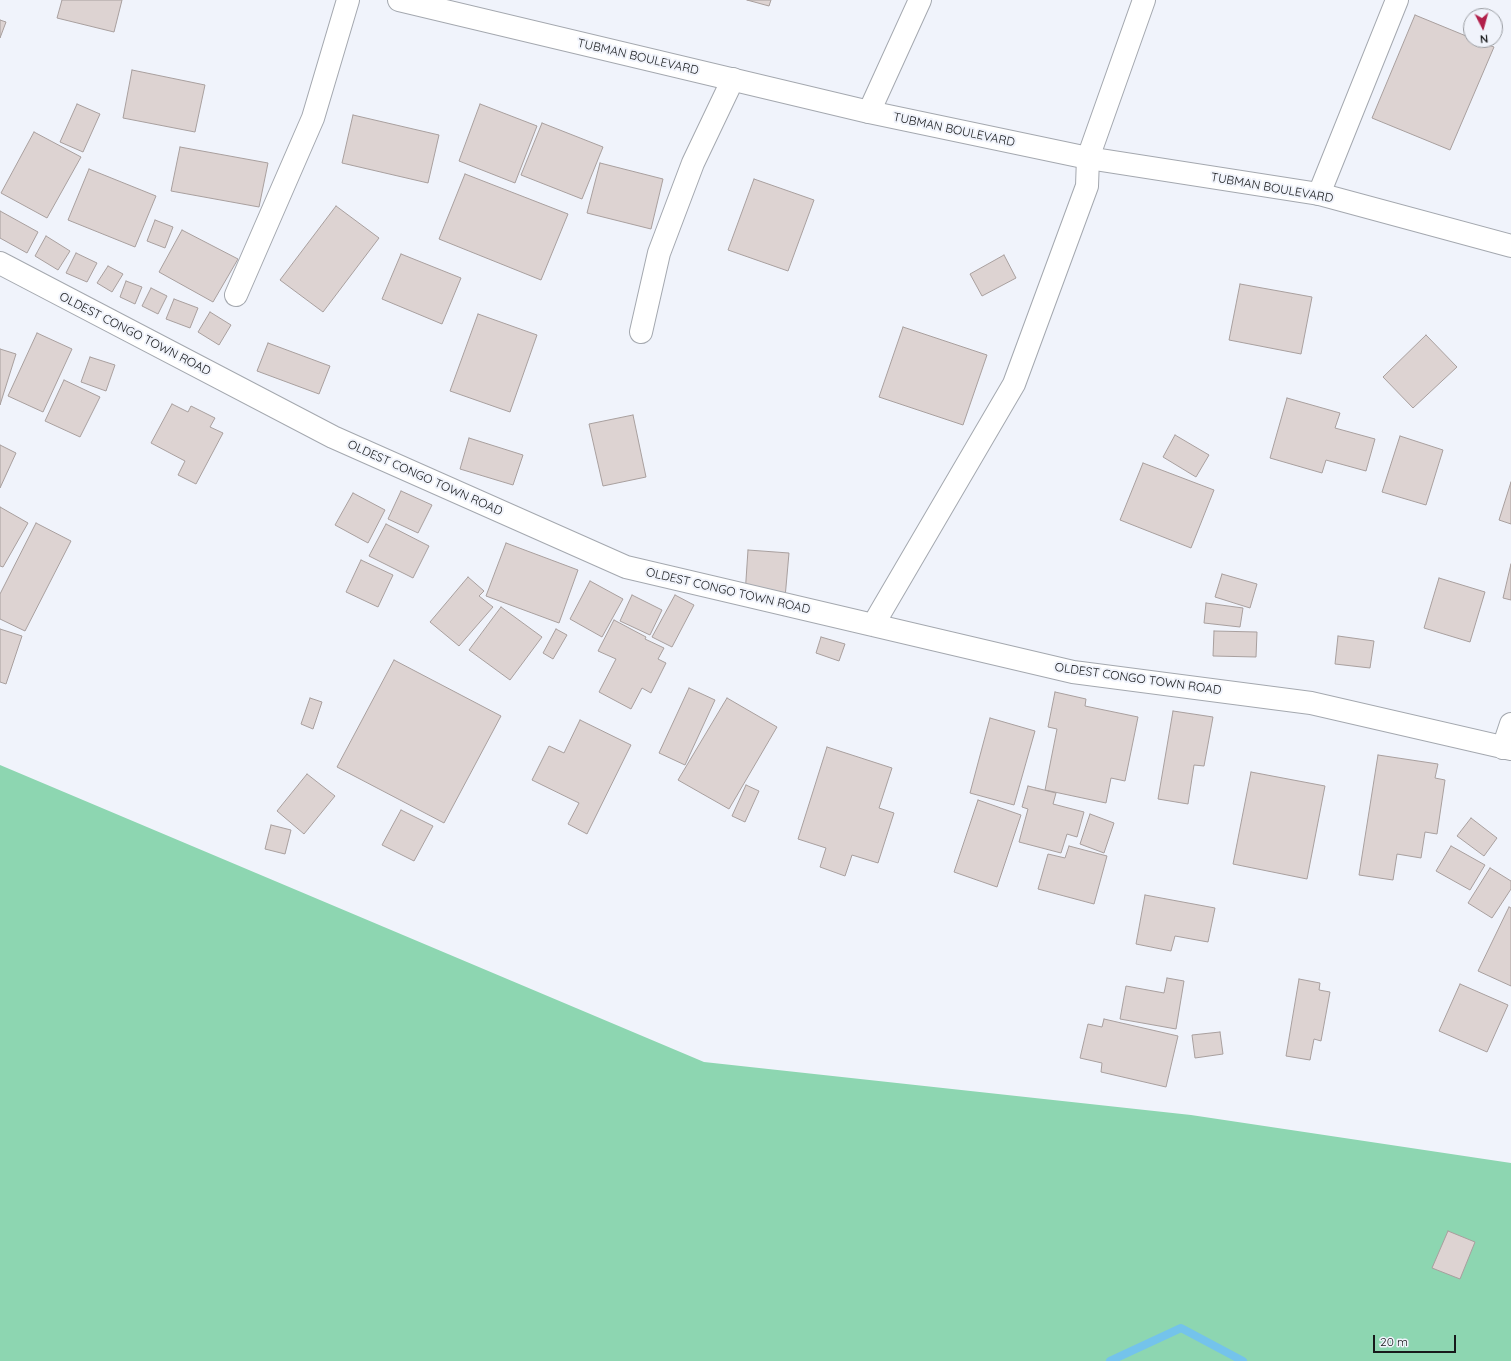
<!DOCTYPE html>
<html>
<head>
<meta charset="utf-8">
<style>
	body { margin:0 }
	#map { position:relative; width:1511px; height:1361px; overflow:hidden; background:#f0f3fb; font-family:Quicksand,sans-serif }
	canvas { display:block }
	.north { position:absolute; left:1463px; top:8px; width:40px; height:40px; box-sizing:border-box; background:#f0f3fb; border:1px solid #999ca1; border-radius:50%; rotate:174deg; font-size:11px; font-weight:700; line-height:16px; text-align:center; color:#17191b }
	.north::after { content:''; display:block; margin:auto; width:14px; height:18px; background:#b11f4a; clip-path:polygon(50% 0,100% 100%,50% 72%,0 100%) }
	.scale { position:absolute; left:1373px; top:1335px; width:83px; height:18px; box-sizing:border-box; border:2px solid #17191b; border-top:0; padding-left:5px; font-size:12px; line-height:14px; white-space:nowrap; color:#17191b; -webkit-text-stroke:3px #f0f3fb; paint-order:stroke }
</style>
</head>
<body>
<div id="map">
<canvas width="1511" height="1361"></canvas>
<div class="north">N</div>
<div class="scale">20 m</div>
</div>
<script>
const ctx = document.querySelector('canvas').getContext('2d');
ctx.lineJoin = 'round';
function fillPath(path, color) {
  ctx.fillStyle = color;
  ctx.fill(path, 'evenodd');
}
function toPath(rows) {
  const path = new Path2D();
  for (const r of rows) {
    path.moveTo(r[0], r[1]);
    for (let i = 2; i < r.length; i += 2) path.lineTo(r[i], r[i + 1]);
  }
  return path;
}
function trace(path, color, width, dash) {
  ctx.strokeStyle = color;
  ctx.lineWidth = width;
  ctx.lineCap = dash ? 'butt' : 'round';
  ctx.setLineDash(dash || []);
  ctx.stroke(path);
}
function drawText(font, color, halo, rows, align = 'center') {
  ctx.font = font + ' Quicksand,sans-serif';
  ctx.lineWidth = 4;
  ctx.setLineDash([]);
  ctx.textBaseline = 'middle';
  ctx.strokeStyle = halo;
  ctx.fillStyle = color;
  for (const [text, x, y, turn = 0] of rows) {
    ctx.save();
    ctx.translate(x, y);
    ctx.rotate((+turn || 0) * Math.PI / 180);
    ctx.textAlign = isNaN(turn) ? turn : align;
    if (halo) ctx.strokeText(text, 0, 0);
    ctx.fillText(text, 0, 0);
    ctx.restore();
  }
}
const green = toPath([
	[0,765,704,1062,1191,1115,1511,1163,1511,1361,0,1361]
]);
const stream = toPath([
	[1110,1361,1181,1328,1243,1361]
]);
const building = toPath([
	[62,0,122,0,114,32,57,18,62,0],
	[747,0,771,0,769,6,747,0],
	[1415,15,1471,38,1471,40,1476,40,1494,47,1450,150,1372,118,1415,15],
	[0,20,6,22,0,38,0,20],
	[132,70,205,85,195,132,123,118,132,70],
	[77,104,100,114,83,152,60,142,77,104],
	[480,104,537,126,515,183,459,161,480,104],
	[353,115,439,135,428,183,342,163,353,115],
	[542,123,603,147,582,199,521,175,542,123],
	[34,132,81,157,47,218,1,193,34,132],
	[180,147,268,163,259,207,171,191,180,147],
	[600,163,663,179,651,229,587,213,600,163],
	[89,169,156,196,135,247,68,220,89,169],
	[465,174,568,214,541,280,439,239,465,174],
	[754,179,814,200,788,271,728,250,754,179],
	[336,206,379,238,323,312,280,280,336,206],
	[0,211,38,232,27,253,0,238,0,211],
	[155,220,173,227,165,248,147,241,155,220],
	[182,230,238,259,213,302,159,272,182,230],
	[46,236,70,251,58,270,35,256,46,236],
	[76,253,97,263,87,282,66,273,76,253],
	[401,254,461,278,442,324,382,299,401,254],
	[1004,255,1016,278,982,296,970,274,1004,255],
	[108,266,123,274,112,292,97,283,108,266],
	[126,281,142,287,135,304,120,297,126,281],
	[1240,284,1312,297,1301,354,1229,340,1240,284],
	[151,288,167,296,158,314,142,306,151,288],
	[174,299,198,308,190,328,166,319,174,299],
	[210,312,231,325,219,345,198,332,210,312],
	[478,314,537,335,510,412,450,391,478,314],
	[903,327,987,355,963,425,879,397,903,327],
	[37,333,72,349,43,412,8,396,37,333],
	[1426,335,1457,367,1413,408,1383,377,1426,335],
	[268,343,330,366,319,394,257,371,268,343],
	[0,349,16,354,0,405,0,349],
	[90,357,115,365,106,391,81,382,90,357],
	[64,380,100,397,80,437,45,421,64,380],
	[1287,398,1340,413,1335,428,1375,439,1366,471,1326,460,1322,473,1270,458,1287,398],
	[172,404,188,412,191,406,215,418,210,427,223,433,196,484,178,475,185,461,151,443,172,404],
	[633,415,646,477,603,486,589,424,633,415],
	[1175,435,1209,455,1196,477,1163,457,1175,435],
	[1400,436,1443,450,1426,505,1382,492,1400,436],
	[469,438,523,455,513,485,460,469,469,438],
	[0,445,16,453,0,488,0,445],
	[1143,463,1214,490,1191,548,1120,520,1143,463],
	[1511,482,1511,524,1499,520,1511,482],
	[401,491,432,505,418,533,388,519,401,491],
	[353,493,385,510,368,543,335,525,353,493],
	[0,507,28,523,3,567,0,566,0,507],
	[36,523,71,541,25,631,0,619,0,594,36,523],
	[386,524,429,546,413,578,369,556,386,524],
	[506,543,578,570,559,623,486,596,506,543],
	[748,550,789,553,785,598,745,595,748,550],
	[361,560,393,575,378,607,346,592,361,560],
	[1511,564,1511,600,1503,598,1511,564],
	[1222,574,1257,584,1250,608,1215,597,1222,574],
	[468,577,484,591,479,596,493,607,459,646,430,622,468,577],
	[1439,578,1485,592,1470,642,1424,628,1439,578],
	[590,581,623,599,602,637,570,619,590,581],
	[632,595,662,610,650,635,620,621,632,595],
	[675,595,694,605,672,647,652,637,675,595],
	[1206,603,1243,608,1240,627,1204,623,1206,603],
	[501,607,542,637,510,680,469,650,501,607],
	[614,620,646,637,645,639,664,648,658,659,666,663,651,693,642,688,631,709,599,692,616,659,598,651,614,620],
	[0,629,22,636,6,684,0,682,0,629],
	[556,629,567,635,553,659,543,653,556,629],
	[1214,631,1257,632,1256,657,1213,656,1214,631],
	[1338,636,1374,641,1370,668,1335,664,1338,636],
	[821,637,845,644,839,661,816,653,821,637],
	[394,660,501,716,444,823,337,767,394,660],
	[689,688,715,700,685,765,659,753,689,688],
	[1055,692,1086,699,1085,706,1138,717,1125,781,1111,778,1106,803,1045,790,1057,729,1048,727,1055,692],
	[310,698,322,702,313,729,301,724,310,698],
	[727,698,777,727,729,809,678,780,727,698],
	[1173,711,1213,717,1204,766,1194,765,1188,804,1158,799,1173,711],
	[990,718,1035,731,1014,805,970,793,990,718],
	[580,720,631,745,587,834,568,824,579,803,532,780,549,746,564,753,580,720],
	[827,747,892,768,879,808,894,813,878,863,852,855,845,876,820,867,826,848,798,839,827,747],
	[1378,755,1438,764,1435,778,1445,780,1437,834,1425,832,1421,858,1397,854,1393,880,1359,875,1378,755],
	[1251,772,1325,786,1307,879,1233,864,1251,772],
	[307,774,335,796,304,834,277,811,307,774],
	[746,785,759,791,745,822,732,816,746,785],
	[1028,786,1056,793,1053,804,1084,812,1077,837,1067,834,1061,853,1019,842,1028,809,1022,807,1028,786],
	[978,800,1021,815,997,887,954,872,978,800],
	[401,810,433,826,414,861,382,845,401,810],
	[1090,814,1114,823,1104,853,1080,844,1090,814],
	[1471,818,1497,838,1484,856,1457,836,1471,818],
	[271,825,291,830,285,854,265,849,271,825],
	[1069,846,1107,856,1094,904,1038,889,1048,854,1065,858,1069,846],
	[1451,846,1485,865,1470,890,1436,871,1451,846],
	[1490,868,1511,881,1511,889,1492,918,1468,903,1490,868],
	[1145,895,1215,908,1208,942,1175,936,1171,951,1136,944,1145,895],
	[1509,907,1511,908,1511,986,1478,971,1509,907],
	[1167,978,1184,981,1176,1029,1120,1019,1126,986,1164,993,1167,978],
	[1299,979,1320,983,1319,990,1330,992,1321,1041,1314,1039,1310,1060,1286,1056,1299,979],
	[1460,984,1508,1005,1487,1052,1439,1031,1460,984],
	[1104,1019,1178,1036,1166,1087,1101,1072,1102,1063,1080,1058,1088,1024,1102,1027,1104,1019],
	[1220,1032,1223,1054,1195,1058,1192,1035,1220,1032],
	[1448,1231,1475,1242,1460,1279,1432,1268,1448,1231]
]);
const minor = toPath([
	[869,112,920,0],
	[1319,194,1397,0],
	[0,263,333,437,626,567,1073,672,1311,703,1511,749],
	[236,295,313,118,348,0],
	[641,332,659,253,693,163,733,79],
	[873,625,1014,384,1087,186,1088,158,1144,0],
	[1503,748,1511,724]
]);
const highway = toPath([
	[399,0,869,112,1088,158,1319,194,1511,246]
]);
const streetNames = [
	["TUBMAN BOULEVARD",638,57,13],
	["TUBMAN BOULEVARD",954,130,12],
	["TUBMAN BOULEVARD",1272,188,10],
	["OLDEST CONGO TOWN ROAD",135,334,27],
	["OLDEST CONGO TOWN ROAD",425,478,24],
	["OLDEST CONGO TOWN ROAD",728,591,13],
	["OLDEST CONGO TOWN ROAD",1138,679,8]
];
fillPath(green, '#8dd6b1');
trace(stream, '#74c3eb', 8);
fillPath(building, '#ddd3d2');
trace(building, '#a89f9e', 1);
trace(minor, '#a4a8af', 24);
trace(highway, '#a4a8af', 24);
trace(minor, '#fff', 22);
trace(highway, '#fff', 22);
drawText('12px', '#17191b', '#f0f3fb', streetNames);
</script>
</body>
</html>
